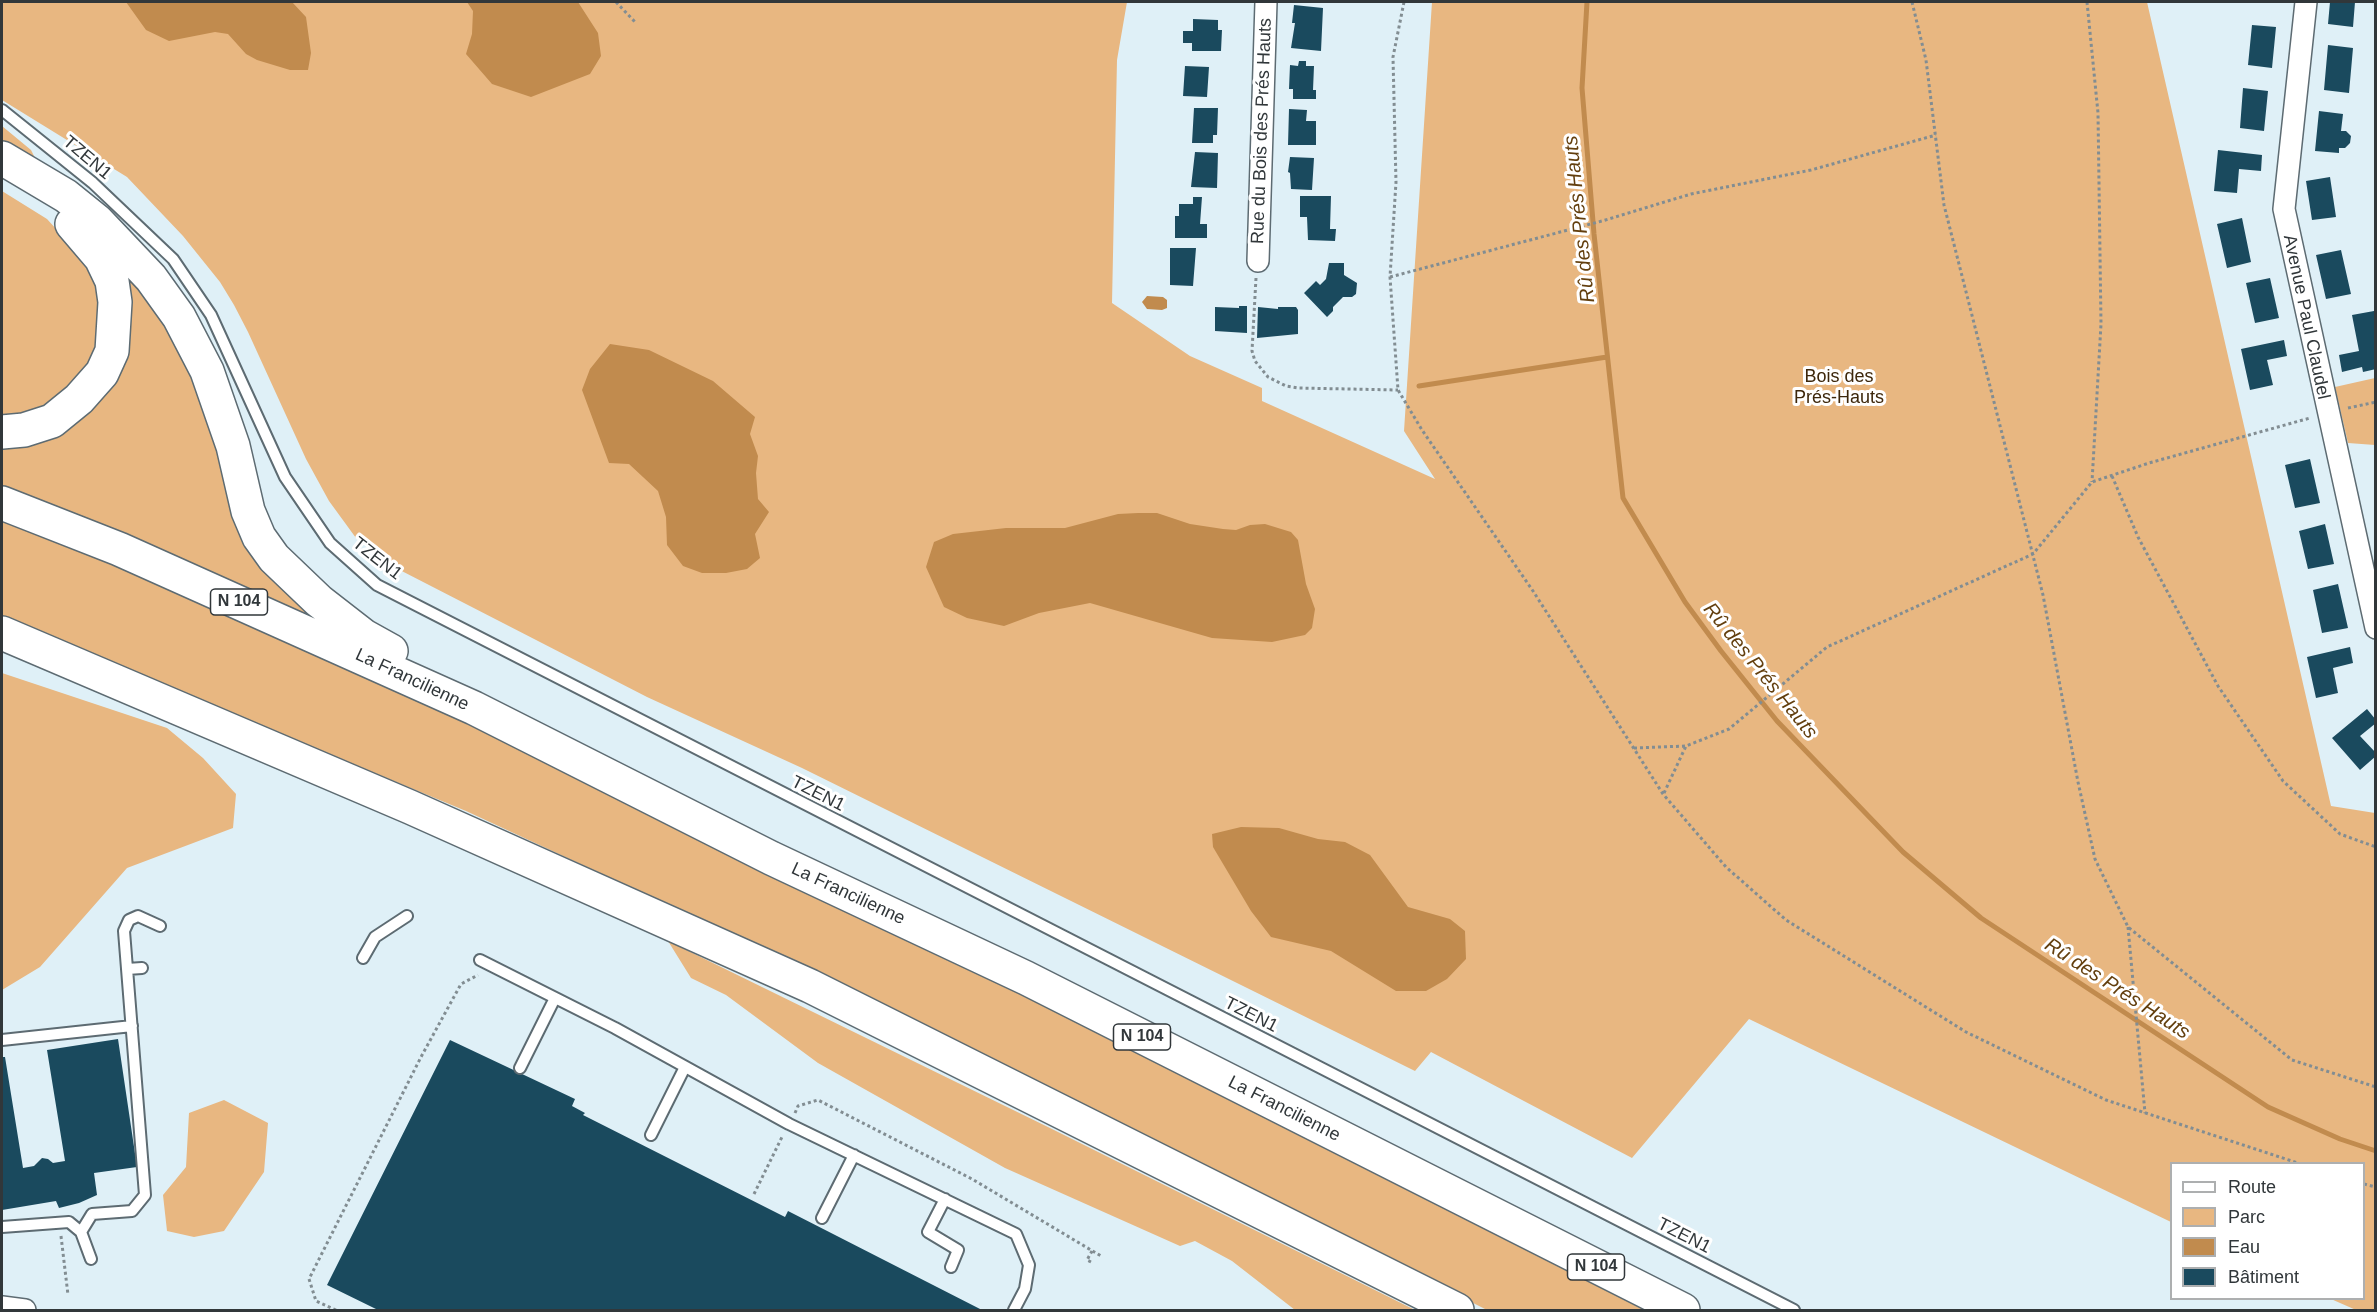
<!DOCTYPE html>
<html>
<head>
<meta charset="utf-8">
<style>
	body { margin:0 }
	#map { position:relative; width:2377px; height:1312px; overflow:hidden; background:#dff0f7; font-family:Arial,sans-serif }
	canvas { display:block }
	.frame { position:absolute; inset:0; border:3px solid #31373a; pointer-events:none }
	.legend { position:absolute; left:2170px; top:1162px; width:195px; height:138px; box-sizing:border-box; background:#fff; border:2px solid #adafb0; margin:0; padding:8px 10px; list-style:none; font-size:18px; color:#31373a }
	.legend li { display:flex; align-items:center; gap:12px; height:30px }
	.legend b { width:30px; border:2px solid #adafb0 }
</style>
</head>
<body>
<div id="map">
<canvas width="2377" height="1312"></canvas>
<div class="frame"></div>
<ul class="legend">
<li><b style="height:8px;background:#fff"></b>Route</li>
<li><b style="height:16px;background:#e8b781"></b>Parc</li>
<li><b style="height:16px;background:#c18b4e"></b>Eau</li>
<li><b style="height:16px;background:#1a4a5e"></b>Bâtiment</li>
</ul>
</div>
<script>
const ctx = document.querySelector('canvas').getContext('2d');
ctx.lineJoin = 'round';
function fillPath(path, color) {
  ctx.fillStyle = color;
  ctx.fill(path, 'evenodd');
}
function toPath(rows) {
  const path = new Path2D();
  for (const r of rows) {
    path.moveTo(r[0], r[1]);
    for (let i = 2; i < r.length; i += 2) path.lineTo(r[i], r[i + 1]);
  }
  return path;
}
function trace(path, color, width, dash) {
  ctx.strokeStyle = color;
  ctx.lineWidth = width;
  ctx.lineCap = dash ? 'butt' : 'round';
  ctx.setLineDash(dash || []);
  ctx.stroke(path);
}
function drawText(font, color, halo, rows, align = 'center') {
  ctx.font = font + ' Arial,sans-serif';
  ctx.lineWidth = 6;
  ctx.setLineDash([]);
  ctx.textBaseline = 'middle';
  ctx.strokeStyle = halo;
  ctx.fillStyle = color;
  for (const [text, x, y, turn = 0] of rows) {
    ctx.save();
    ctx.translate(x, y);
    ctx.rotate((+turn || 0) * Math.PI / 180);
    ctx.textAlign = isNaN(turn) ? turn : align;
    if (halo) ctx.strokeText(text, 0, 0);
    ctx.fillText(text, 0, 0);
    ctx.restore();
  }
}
const green = toPath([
	[2,2,1127,2,1117,60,1112,303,1190,356,1262,388,1262,401,1435,479,1404,431,1432,2,2147,2,2331,806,2375,813,2375,1310,2356,1310,2331,1299,2364,1298,2364,1164,2172,1164,2171,1222,1749,1019,1632,1158,1431,1052,1415,1071,802,768,647,697,392,566,356,538,329,501,306,459,248,332,234,305,220,282,183,236,127,177,2,100],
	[2,126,31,150,35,158,2,142],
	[2,191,47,219,89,265,103,312,99,342,89,371,43,414,2,421],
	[98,235,160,308,320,622,2,489,2,445,109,378],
	[2375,378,2375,445,2348,443,2335,387],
	[2,517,137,571,521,747,841,901,1651,1310,1487,1310,1231,1181,712,925,466,811,2,618],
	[2,673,167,728,203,758,236,794,233,828,127,868,40,967,2,990],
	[668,941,1050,1128,1415,1310,1295,1310,1232,1261,1195,1241,1180,1246,1005,1168,818,1063,726,995,691,978],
	[224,1100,268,1123,264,1172,224,1231,194,1237,167,1231,163,1195,186,1167,189,1113]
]);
const water = toPath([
	[126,2,292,2,306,17,311,53,308,70,290,70,257,60,246,54,228,34,215,32,169,41,146,30],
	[467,2,578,2,598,33,601,56,590,74,531,97,492,84,466,54,472,34,473,11],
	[1147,296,1163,297,1167,300,1167,308,1162,310,1147,309,1142,302],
	[610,344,649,350,713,381,755,417,750,434,758,456,756,473,758,499,769,512,755,534,760,558,747,569,726,573,702,573,683,566,667,545,666,517,658,491,629,464,609,463,582,390,590,369],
	[1138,513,1157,513,1190,524,1223,529,1236,530,1250,525,1265,524,1291,532,1298,540,1306,584,1315,609,1312,628,1305,635,1272,642,1212,638,1090,603,1039,613,1004,626,967,618,944,607,926,567,934,542,953,534,1006,528,1065,528,1118,514],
	[1241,827,1279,828,1318,839,1345,842,1370,855,1408,907,1450,919,1465,931,1466,959,1447,979,1426,991,1396,991,1331,951,1271,937,1251,911,1213,847,1212,834]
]);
const stream = toPath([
	[1587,2,1582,88,1594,234,1623,498,1685,602,1721,651,1777,721,1903,852,1981,918,2268,1107,2340,1139,2376,1151],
	[1419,386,1607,357]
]);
const building = toPath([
	[2330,2,2355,2,2353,27,2328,24],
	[1294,5,1323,8,1321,51,1291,48,1295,23,1292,23],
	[1193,19,1218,20,1218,30,1222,30,1221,51,1192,51,1192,43,1183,43,1183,31,1193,31],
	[2252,25,2276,27,2272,68,2248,65],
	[2328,45,2353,48,2349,93,2324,90],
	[1299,61,1306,61,1306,66,1314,66,1313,90,1316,90,1316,99,1293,99,1293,89,1289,89,1290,65,1298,66],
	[1185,66,1209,67,1207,97,1183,96],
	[2243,88,2268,91,2264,131,2240,128],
	[1194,108,1218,108,1217,135,1213,135,1213,143,1192,143],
	[1289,109,1307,110,1306,121,1316,121,1316,145,1288,145],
	[2319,111,2343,114,2341,131,2346,131,2351,136,2350,143,2345,148,2339,148,2339,153,2315,151],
	[2218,150,2262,155,2261,171,2239,169,2237,193,2214,191],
	[1195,152,1218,153,1217,188,1191,187],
	[1290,157,1314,158,1312,190,1291,189,1290,173,1288,172],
	[2330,177,2336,217,2312,220,2306,181],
	[1300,196,1331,196,1330,229,1336,229,1335,241,1308,240,1307,217,1300,217],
	[1193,197,1202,197,1200,224,1207,224,1207,238,1175,238,1175,216,1179,216,1179,204,1193,204],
	[2242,218,2251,262,2227,268,2217,224],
	[1170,248,1196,248,1193,286,1170,285],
	[2341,250,2351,294,2326,299,2316,255],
	[1329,263,1344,263,1344,275,1357,283,1356,294,1352,297,1343,297,1333,307,1333,311,1327,317,1304,293,1316,281,1320,285,1326,279],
	[2270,278,2279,318,2255,323,2246,283],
	[1239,306,1247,306,1247,333,1215,331,1215,307,1239,308],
	[1258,307,1278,309,1278,307,1296,307,1298,310,1298,334,1257,338],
	[2374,311,2376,369,2363,372,2362,367,2342,372,2339,355,2359,351,2352,315],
	[2284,340,2287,356,2267,360,2273,385,2250,390,2241,349],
	[2310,459,2320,503,2295,508,2285,465],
	[2325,524,2334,564,2308,569,2299,531],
	[2338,584,2348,628,2322,633,2313,590],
	[2350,647,2353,663,2333,668,2338,693,2316,698,2307,657],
	[2367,709,2376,720,2376,723,2360,736,2376,753,2376,756,2360,770,2332,738],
	[118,1039,137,1167,94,1173,97,1195,79,1203,59,1208,56,1201,2,1210,2,1057,5,1057,23,1168,34,1166,42,1158,48,1159,53,1163,65,1161,47,1050],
	[450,1040,575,1099,572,1106,585,1113,583,1115,785,1217,788,1211,982,1310,378,1310,327,1285]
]);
const path = toPath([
	[616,2,635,22],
	[1404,2,1393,57,1396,182,1390,277,1398,390,1422,430,1533,591,1663,794,1726,867,1786,920,1966,1032,2106,1100,2301,1164],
	[1912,2,1926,60,1944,205,2043,595,2078,782,2095,859,2128,927,2292,1060,2376,1087],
	[2087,2,2098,113,2101,324,2092,482],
	[1390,277,1602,221,1691,194,1811,170,1936,135],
	[1256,278,1252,351,1255,361,1268,377,1286,386,1298,388,1398,390],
	[2348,408,2376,402],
	[2112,476,2138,537,2218,686,2283,781,2340,834,2376,847],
	[1634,748,1686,746,1729,729,1827,647,2033,554,2092,482,2149,463,2310,418],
	[1664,793,1686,746],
	[2128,927,2145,1113],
	[795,1113,798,1106,818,1100,972,1179,1101,1256],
	[2364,1184,2376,1187],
	[754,1194,782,1137],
	[61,1236,68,1295],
	[1091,1262,1087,1260,1092,1251],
	[336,1310,316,1301,309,1279,421,1057,461,984,478,975]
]);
const service = toPath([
	[2,110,93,183,173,259,211,315,285,477,330,543,377,585,1794,1310],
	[363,958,375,937,407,916],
	[480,960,615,1028,789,1124,1016,1234,1029,1265,1025,1289,1014,1310],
	[127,969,142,968],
	[2,1040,132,1026],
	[520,1068,555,998],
	[651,1135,685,1067],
	[945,1199,928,1232,958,1250,951,1267],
	[822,1218,854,1155],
	[2,1227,69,1222,81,1232,91,1259],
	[81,1232,92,1214,132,1211,145,1195,124,931,129,920,138,916,160,926]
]);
const minor = toPath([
	[2306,2,2284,209,2376,628],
	[1258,261,1266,2],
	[2,1307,25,1310]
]);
const trunk = toPath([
	[2,158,66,196,97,221,151,278,179,317,207,371,233,446,248,511,259,537,274,558,319,601,364,636,391,651],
	[2,432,24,430,52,421,79,399,102,373,112,351,115,302,112,281,101,258,72,224],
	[2,503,119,549,474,708,771,858,1026,978,1683,1310],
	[2,633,410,807,810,986,1457,1310]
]);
const shields = [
	[239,602,57],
	[1142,1037,57],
	[1596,1267,57]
];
const shieldNames = [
	["N 104",239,602],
	["N 104",1142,1037],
	["N 104",1596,1267]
];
const streetNames = [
	["Rue du Bois des Prés Hauts",1262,131,-88],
	["TZEN1",87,158,40],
	["Avenue Paul Claudel",2306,317,78],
	["TZEN1",377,559,38],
	["La Francilienne",412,680,25],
	["TZEN1",818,794,27],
	["La Francilienne",848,894,25],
	["TZEN1",1251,1015,27],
	["La Francilienne",1284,1109,27],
	["TZEN1",1684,1236,27]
];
const parkNames = [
	["Bois des",1839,377],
	["Prés-Hauts",1839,398]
];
const waterNames = [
	["Rû des Prés Hauts",1580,219,-96],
	["Rû des Prés Hauts",1760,671,51],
	["Rû des Prés Hauts",2117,989,33]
];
fillPath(green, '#e8b781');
fillPath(water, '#c18b4e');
trace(stream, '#c18b4e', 5);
fillPath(building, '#1a4a5e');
trace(service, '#5d6b72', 14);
trace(minor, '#5d6b72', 24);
trace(trunk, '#5d6b72', 36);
trace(path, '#828d92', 3, [3, 3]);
trace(service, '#fff', 10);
trace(minor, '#fff', 21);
trace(trunk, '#fff', 33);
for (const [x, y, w] of shields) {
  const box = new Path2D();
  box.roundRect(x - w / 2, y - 13, w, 26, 4.5);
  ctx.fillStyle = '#fff';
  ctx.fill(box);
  trace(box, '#31373a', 1.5);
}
drawText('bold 16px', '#31373a', null, shieldNames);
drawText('18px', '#31373a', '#fff', streetNames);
drawText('18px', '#3d270b', '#fff', parkNames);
drawText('italic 20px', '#633f0e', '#fff', waterNames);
</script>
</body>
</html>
